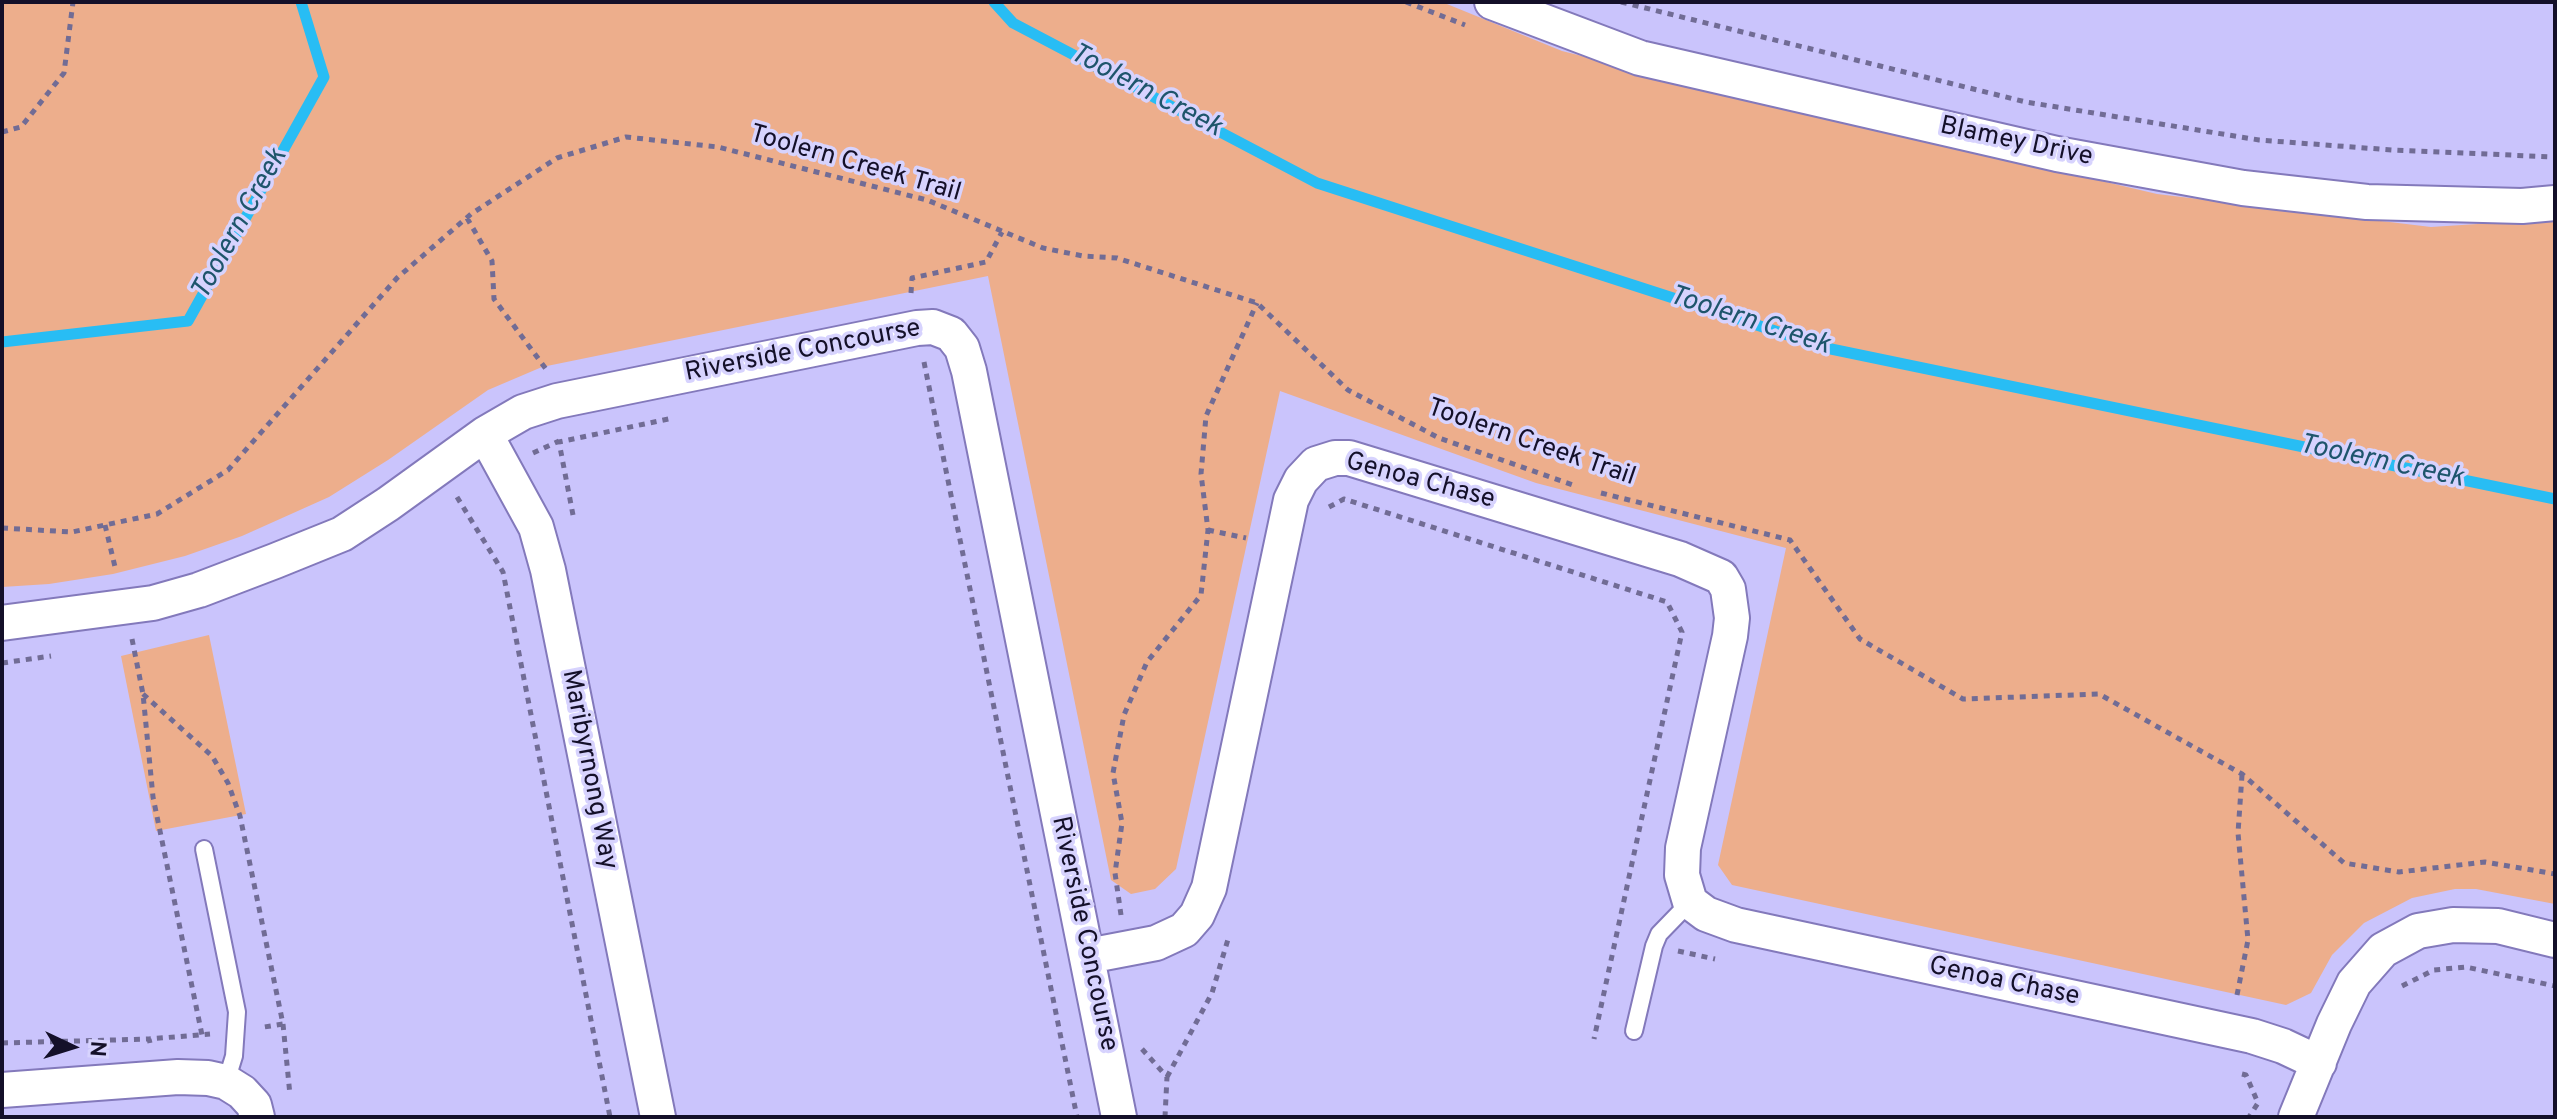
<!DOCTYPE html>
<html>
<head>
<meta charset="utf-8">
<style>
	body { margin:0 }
	#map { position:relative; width:2557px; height:1119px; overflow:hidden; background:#cac4fc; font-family:Overpass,sans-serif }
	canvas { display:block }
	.frame { position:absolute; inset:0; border:4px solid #141029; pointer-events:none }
	.north { position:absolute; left:32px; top:1007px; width:80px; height:80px; -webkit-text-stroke:6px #d7d3fe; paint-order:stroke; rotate:94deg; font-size:22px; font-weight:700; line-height:32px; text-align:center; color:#141029 }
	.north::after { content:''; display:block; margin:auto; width:28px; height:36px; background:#141029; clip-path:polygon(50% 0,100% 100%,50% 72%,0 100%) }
</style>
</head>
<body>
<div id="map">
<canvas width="2557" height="1119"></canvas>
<div class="frame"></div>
<div class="north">N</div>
</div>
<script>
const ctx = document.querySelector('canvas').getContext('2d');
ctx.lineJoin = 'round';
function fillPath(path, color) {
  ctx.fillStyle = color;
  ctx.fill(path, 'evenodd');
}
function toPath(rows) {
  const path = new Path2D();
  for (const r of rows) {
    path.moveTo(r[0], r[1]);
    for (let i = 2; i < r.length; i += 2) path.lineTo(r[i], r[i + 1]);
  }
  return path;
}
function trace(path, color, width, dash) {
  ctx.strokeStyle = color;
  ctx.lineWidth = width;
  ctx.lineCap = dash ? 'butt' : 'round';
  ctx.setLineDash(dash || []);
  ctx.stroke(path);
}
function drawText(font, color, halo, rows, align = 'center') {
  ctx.font = font + ' Overpass,sans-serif';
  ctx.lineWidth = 7;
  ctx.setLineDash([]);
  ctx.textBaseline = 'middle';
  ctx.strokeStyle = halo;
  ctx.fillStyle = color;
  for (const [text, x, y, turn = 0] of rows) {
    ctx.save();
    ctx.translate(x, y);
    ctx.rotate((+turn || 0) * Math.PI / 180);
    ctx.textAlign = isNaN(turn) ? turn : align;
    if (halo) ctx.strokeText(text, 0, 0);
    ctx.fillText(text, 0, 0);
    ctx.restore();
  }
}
const green = toPath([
	[2,2,1442,2,1562,51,1749,98,2157,194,2431,227,2555,219,2555,904,2476,889,2455,889,2412,898,2364,923,2332,955,2311,993,2286,1005,1732,885,1718,865,1786,548,1536,483,1280,391,1176,869,1155,889,1131,894,1111,880,988,276,542,367,488,390,388,460,329,497,242,536,185,556,113,574,49,584,2,587],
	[209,635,246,814,156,831,121,656]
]);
const stream = toPath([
	[994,2,1013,23,1317,183,1831,349,2555,499],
	[2,342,188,321,324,77,301,2]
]);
const path = toPath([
	[1406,2,1465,25],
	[1621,2,2026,102,2259,140,2392,150,2555,157],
	[2,132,21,127,64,73,73,2],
	[467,218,492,261,494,299,546,369],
	[911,293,912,278,986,262,1002,232],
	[924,362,1077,1117],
	[533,453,559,441],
	[1601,493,1790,540,1860,639,1963,699,2099,694,2242,774,2344,863,2399,872,2485,862,2555,874],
	[457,497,503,572,610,1117],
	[1329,507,1344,499,1667,602,1682,632,1594,1039],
	[573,515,559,442,673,418],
	[105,525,116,571],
	[2,528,72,532,157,514,228,470,397,278,471,214,557,158,626,137,718,147,927,200,1043,248,1083,256,1117,258,1257,303,1348,390,1439,438,1576,486],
	[1208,530,1246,538],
	[132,639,143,694,153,797,202,1035],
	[2,663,51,656],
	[143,694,212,756,228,783,240,816,283,1024,264,1027],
	[1121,915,1115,873,1122,823,1113,773,1124,715,1147,662,1201,595,1208,530,1201,474,1206,416,1257,303],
	[1678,951,1715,959],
	[2402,986,2434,970,2466,967,2555,986],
	[2237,995,2248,940,2238,833,2242,775],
	[283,1024,290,1095],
	[2,1043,149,1039],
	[150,1043,149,1039,210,1034],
	[1142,1049,1167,1077,1165,1117],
	[2242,1074,2246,1075,2258,1103,2249,1117],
	[1167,1077,1212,993,1229,936]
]);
const service = toPath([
	[204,849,237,1012,234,1056,226,1082],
	[1634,1031,1654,946,1659,934,1690,902]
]);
const minor = toPath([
	[1492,2,1640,58,2057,154,2243,188,2367,202,2522,206,2555,203],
	[485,434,536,527,548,570,658,1117],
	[2,623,153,603,199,590,275,561,342,534,388,504,485,434,523,412,557,401,917,328,933,327,951,334,962,348,969,371,1119,1117],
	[1088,956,1156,943,1184,930,1197,915,1209,888,1291,500,1301,480,1316,464,1335,458,1349,458,1680,559,1721,577,1728,589,1732,618,1730,636,1683,848,1682,875,1690,902,1706,914,1736,925,2252,1036,2283,1046,2319,1063],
	[2,1090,178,1077,208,1078,226,1082,242,1092,254,1105,257,1117],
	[2296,1117,2334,1024,2354,983,2383,950,2418,931,2453,925,2498,926,2555,940]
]);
const streetNames = [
	["Blamey Drive",2016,143,12],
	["Toolern Creek Trail",855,165,16],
	["Riverside Concourse",803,352,-11],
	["Toolern Creek Trail",1531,444,19],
	["Genoa Chase",1420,482,15],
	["Maribyrnong Way",588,770,79],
	["Riverside Concourse",1083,934,78],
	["Genoa Chase",2004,983,12]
];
const waterNames = [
	["Toolern Creek",1145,92,28],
	["Toolern Creek",241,225,-61],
	["Toolern Creek",1749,322,18],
	["Toolern Creek",2381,463,12]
];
fillPath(green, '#edae8c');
trace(stream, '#28bdf4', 11);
trace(service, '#8379bb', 20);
trace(minor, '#8379bb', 38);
trace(path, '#716c95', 5, [6, 6]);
trace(service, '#fff', 16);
trace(minor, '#fff', 34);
drawText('26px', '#141029', '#d7d3fe', streetNames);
drawText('italic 28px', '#1e556c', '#d7d3fe', waterNames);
</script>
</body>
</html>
